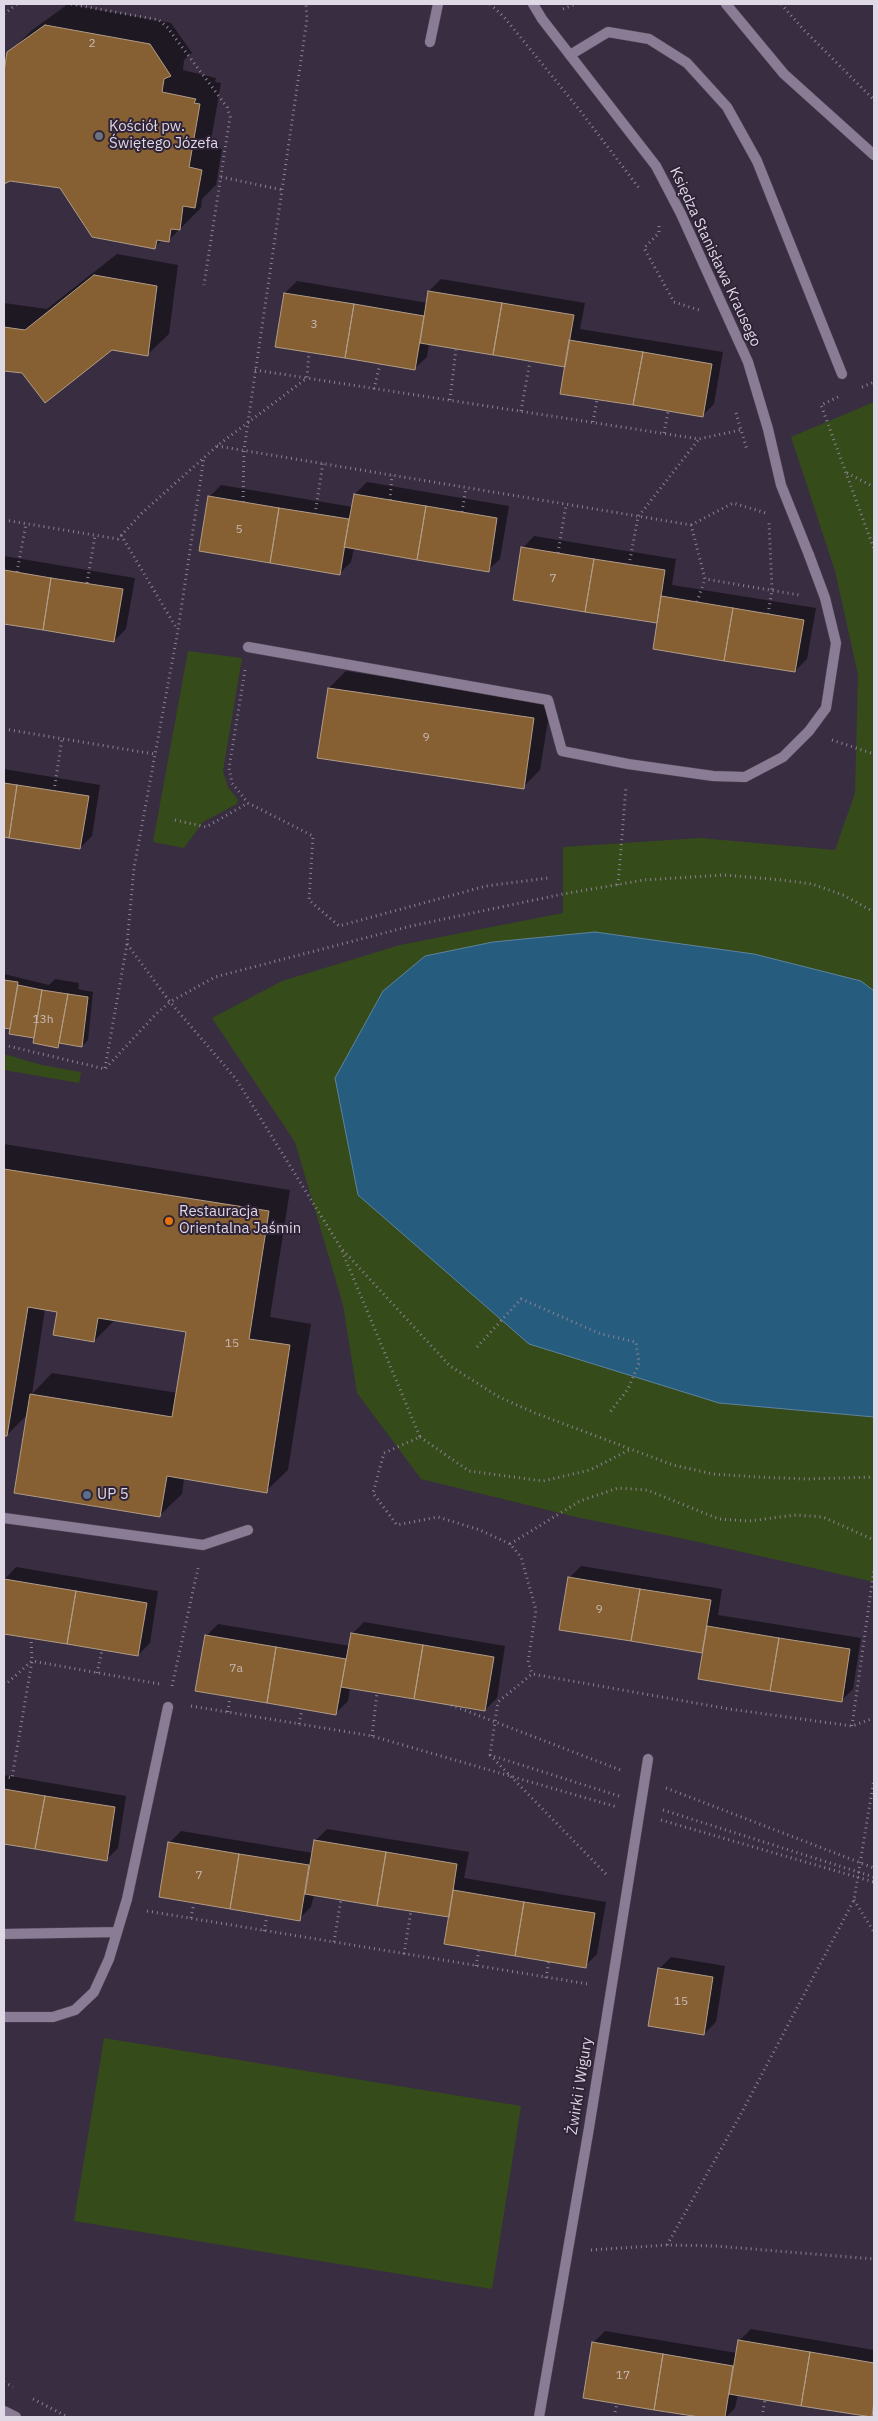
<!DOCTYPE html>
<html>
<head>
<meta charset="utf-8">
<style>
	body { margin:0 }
	#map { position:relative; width:878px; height:2421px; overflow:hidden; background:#392d42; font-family:"IBM Plex Sans",sans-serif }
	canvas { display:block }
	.frame { position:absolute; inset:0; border:5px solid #dfd8e5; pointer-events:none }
</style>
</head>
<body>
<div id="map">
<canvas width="878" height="2421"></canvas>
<div class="frame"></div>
</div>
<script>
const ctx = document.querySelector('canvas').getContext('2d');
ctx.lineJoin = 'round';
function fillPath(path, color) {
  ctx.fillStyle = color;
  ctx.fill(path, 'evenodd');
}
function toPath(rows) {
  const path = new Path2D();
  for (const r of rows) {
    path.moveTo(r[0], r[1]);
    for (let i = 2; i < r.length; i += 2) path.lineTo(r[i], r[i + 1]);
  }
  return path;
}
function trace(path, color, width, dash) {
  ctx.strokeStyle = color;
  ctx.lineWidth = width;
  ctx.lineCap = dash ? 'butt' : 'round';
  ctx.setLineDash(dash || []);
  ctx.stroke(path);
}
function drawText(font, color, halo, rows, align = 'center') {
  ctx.font = font + ' "IBM Plex Sans",sans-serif';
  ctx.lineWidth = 4;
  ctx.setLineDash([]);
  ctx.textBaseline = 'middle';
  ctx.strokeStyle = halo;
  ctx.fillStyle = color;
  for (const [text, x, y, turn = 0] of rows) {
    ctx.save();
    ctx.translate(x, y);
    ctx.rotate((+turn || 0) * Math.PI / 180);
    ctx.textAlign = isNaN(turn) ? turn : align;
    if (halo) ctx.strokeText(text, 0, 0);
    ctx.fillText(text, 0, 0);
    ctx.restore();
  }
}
const green = toPath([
	[874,402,874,1582,694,1541,576,1517,421,1479,357,1393,343,1305,295,1142,212,1018,282,981,400,945,563,913,563,847,700,838,835,850,855,793,858,675,835,571,791,437],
	[188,651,242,658,223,771,228,787,238,800,237,804,203,822,184,848,153,842],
	[4,1054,42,1065,81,1072,79,1083,4,1070],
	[104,2038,521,2106,492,2289,74,2221]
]);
const water = toPath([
	[595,932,754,954,861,981,874,991,874,1417,719,1403,529,1344,358,1195,335,1078,383,991,425,956,493,942,595,932]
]);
const shadow = toPath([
	[68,4,171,23,192,53,184,60,183,70,216,78,215,82,221,83,210,146,222,149,216,185,202,199,201,208,168,241,162,240,154,247,60,187,10,179,4,183,4,79,9,53,31,31],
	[117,254,178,265,169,334,147,355,112,348,23,372,4,370,4,303,47,309],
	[441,279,585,303,580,329,723,352,714,404,702,416,566,366,429,343,427,357,415,368,285,293,297,281,428,303,429,291],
	[367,482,509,506,500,559,488,570,354,548,351,562,339,574,209,497,221,485,353,507,355,494],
	[534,536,676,559,672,585,816,608,807,659,795,671,658,622,523,548],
	[4,556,135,578,126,629,114,641,4,623],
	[346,671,551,702,540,770,523,787,329,688],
	[4,769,100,785,92,836,80,848,4,836],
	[4,974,49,985,55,979,79,983,78,989,93,992,88,1040,82,1046,62,1042,58,1046,36,1034,4,1026],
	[4,1144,290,1190,270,1317,311,1324,288,1470,266,1491,184,1478,182,1494,160,1515,28,1414,7,1435,4,1434],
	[45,1309,58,1311,94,1341,115,1320,187,1331,178,1393,52,1373,32,1394],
	[581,1566,722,1589,718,1615,861,1638,853,1689,841,1701,704,1652,560,1629,569,1578],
	[16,1567,158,1591,150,1643,138,1655,4,1632,5,1579],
	[364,1622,505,1646,497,1698,485,1710,350,1687,348,1701,336,1713,206,1636,218,1624,350,1646,352,1634],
	[4,1775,126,1796,118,1848,106,1860,4,1843],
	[327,1829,469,1852,464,1878,606,1902,597,1954,585,1966,450,1916,314,1894,311,1907,299,1919,169,1843,181,1831,313,1853,315,1841],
	[671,1957,725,1966,716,2022,704,2034,659,1969],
	[751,2329,874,2350,874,2413,871,2416,738,2394,735,2408,726,2417,708,2417,584,2397,593,2343,605,2331,737,2353,739,2341]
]);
const building = toPath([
	[45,25,150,44,171,76,164,79,162,92,196,99,194,103,200,104,189,167,202,170,195,208,183,206,180,230,171,229,169,242,157,240,155,249,92,237,60,188,10,181,4,184,4,72,7,52,45,25],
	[94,275,157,286,148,356,112,350,45,403,22,373,4,371,4,327,25,330,94,275],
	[428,291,502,303,493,355,420,343,428,291],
	[284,293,354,304,345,358,275,347,284,293],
	[502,303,574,315,565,367,493,355,502,303],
	[354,304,424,316,415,370,345,358,354,304],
	[569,340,643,352,633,405,560,394,569,340],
	[643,352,712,364,703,417,633,405,643,352],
	[354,494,426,506,417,560,344,547,354,494],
	[208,496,279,508,270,563,199,551,208,496],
	[426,506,497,518,489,572,417,560,426,506],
	[279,508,349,519,340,575,270,563,279,508],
	[521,547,594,559,585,612,513,600,521,547],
	[594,559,665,570,657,623,585,612,594,559],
	[4,570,51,578,43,630,4,624,4,570],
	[51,578,123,589,114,642,43,630,51,578],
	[661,596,733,608,724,661,653,649,661,596],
	[733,608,804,620,795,672,724,661,733,608],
	[328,688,534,718,524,789,317,758,328,688],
	[4,783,17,785,9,838,4,837,4,783],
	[17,785,89,796,80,849,9,838,17,785],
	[4,980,18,982,10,1029,4,1028,4,980],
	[18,985,42,990,34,1038,9,1034,18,985],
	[42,990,68,994,58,1048,33,1043,42,990],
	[68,994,88,997,82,1047,59,1043,68,994],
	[4,1169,269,1211,249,1339,290,1345,267,1493,167,1476,160,1517,14,1493,30,1394,172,1417,186,1332,98,1318,94,1342,53,1335,57,1312,28,1307,7,1436,4,1436,4,1169],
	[568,1577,640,1589,631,1641,559,1630,568,1577],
	[4,1579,76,1591,67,1644,4,1634,4,1579],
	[640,1589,711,1600,702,1653,631,1641,640,1589],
	[76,1591,147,1603,138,1656,67,1644,76,1591],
	[707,1626,779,1638,770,1691,698,1679,707,1626],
	[351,1633,423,1645,414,1699,341,1687,351,1633],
	[205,1635,276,1647,267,1703,195,1691,205,1635],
	[779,1638,850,1649,842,1702,770,1691,779,1638],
	[423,1645,494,1657,485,1711,414,1699,423,1645],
	[276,1647,346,1659,336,1715,267,1703,276,1647],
	[4,1789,45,1796,35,1849,4,1844,4,1789],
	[45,1796,115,1807,107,1861,35,1849,45,1796],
	[314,1840,386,1852,377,1906,305,1894,314,1840],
	[168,1842,239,1854,230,1909,159,1897,168,1842],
	[386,1852,457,1864,449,1917,377,1906,386,1852],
	[239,1854,309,1865,300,1921,230,1909,239,1854],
	[453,1890,524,1902,515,1956,444,1944,453,1890],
	[524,1902,595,1913,586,1968,515,1956,524,1902],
	[658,1968,713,1977,704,2035,648,2026,658,1968],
	[738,2340,810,2352,801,2406,729,2394,738,2340],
	[592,2342,663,2354,654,2410,583,2398,592,2342],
	[810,2352,874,2363,874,2402,872,2417,801,2406,810,2352],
	[663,2354,733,2366,725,2417,700,2417,654,2410,663,2354]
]);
const path = toPath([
	[71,4,159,20,167,27,227,107,230,117,204,285],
	[490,4,504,17,578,108,639,188],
	[781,4,804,30,874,100],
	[563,9,576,4],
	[4,14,17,4],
	[221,177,283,190],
	[659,226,659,233,644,248,674,302,699,310],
	[255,370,699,439,740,430],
	[862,387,874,382],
	[374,389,380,364],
	[838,397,821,405,874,549],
	[450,400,456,349],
	[521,411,530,361],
	[736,413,747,450],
	[593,422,597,400],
	[664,433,668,412],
	[217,446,691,525,705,579,799,595],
	[847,473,874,487],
	[390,500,392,475],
	[243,502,244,450,307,19,306,4],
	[462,512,466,488],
	[315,514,323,463],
	[4,520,118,539,142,513,217,446,307,378,309,352],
	[691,525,733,503,766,513],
	[121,535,177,629],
	[558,553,566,505],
	[629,565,638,517,699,439],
	[17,572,26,524],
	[87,583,95,536],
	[697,602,705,579],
	[768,614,772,590,769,522],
	[245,670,229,768,232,783,248,803,313,836,309,900,339,926,486,886,548,878],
	[4,729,154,754],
	[832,740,874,754],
	[54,791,62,739],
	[175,820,206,827,248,803],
	[618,885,626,787],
	[127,944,170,1002,236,1079,341,1248,450,1366,499,1397,535,1413,673,1465,713,1474,758,1477,807,1479,874,1477],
	[4,1045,105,1069,156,1014,170,1002,215,977,411,926,563,894,644,880,724,875,782,880,812,884,843,895,874,912],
	[105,1068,127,944,134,868,178,630,204,457],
	[342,1251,420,1437,384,1453,373,1493,397,1525,438,1517,480,1530,510,1544,521,1557,536,1610,528,1662,532,1674],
	[477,1347,521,1299,601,1334,636,1342,639,1363,628,1389,610,1412],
	[420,1437,469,1471,543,1481,590,1470,629,1450],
	[510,1544,580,1501,618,1488,647,1490,719,1519,749,1521,796,1515,823,1517,874,1540],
	[97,1673,102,1650],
	[4,1683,6,1684,32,1661,160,1684],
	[172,1686,198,1568],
	[451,1705,623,1771],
	[191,1706,372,1736,617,1807],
	[228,1712,230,1696],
	[299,1724,302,1709],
	[852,1726,874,1569],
	[372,1736,377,1693],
	[490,1755,606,1874],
	[4,1776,12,1778,32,1661,31,1638],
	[666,1788,874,1868],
	[619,1796,490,1755,498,1702,532,1674,729,1709,852,1726,874,1718],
	[663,1810,874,1877],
	[661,1820,874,1882],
	[854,1900,874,1932],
	[147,1911,588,1984],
	[191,1918,194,1903],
	[264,1931,267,1916],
	[334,1942,341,1899],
	[404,1954,411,1911],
	[476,1966,479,1950],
	[546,1978,549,1961],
	[667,2245,742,2112,854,1900,874,1779],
	[591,2250,667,2245,716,2246,874,2259],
	[4,2382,13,2387],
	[33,2399,68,2417],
	[614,2417,617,2403],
	[689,2417,689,2415],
	[762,2417,765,2400],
	[837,2417,838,2412]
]);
const lane = toPath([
	[430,42,438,4],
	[570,55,608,32,649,39,687,63,727,107,757,161,842,374],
	[248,647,548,700,562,751,628,764,713,776,745,777,783,757,809,731,826,708,836,643,825,598,809,555],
	[4,1518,203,1545,248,1530],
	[4,1934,117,1932],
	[4,2017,53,2017,75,2010,94,1992,109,1959,127,1899,168,1707]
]);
const street = toPath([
	[533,4,542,19,656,166,681,214,748,362,768,429,781,485,809,555],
	[726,4,784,74,874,155],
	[4,2411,16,2417],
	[539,2417,589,2128,648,1759]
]);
const markers = [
	[99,136,5,"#6b7280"],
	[169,1221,5,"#e8710a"],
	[87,1495,5,"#5c6f8a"]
];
const numberNames = [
	["2",92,44],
	["3",314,325],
	["5",239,530],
	["7",553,579],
	["9",426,738],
	["13h",43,1020],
	["15",232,1344],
	["9",599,1610],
	["7a",236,1669],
	["7",199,1876],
	["15",681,2002],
	["17",623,2376]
];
const poiNames = [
	["Kościół pw.",109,127],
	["Świętego Józefa",109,144],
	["Restauracja",179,1212],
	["Orientalna Jaśmin",179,1229],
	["UP 5",97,1495]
];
const streetNames = [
	["Księdza Stanisława Krausego",715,257,65],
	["Żwirki i Wigury",580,2086,-81]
];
fillPath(green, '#354b19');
fillPath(water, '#265d7f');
trace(water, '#5e829e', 1);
fillPath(shadow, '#0007');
fillPath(building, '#866032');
trace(building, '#b09c87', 1);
trace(lane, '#524859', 11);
trace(street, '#524859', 11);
trace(path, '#8b8293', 3, [1, 4]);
trace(lane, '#897c94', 10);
trace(street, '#897c94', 10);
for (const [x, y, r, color] of markers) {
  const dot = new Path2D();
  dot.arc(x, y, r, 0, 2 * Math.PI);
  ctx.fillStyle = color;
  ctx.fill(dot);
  trace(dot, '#2f2437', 2);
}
drawText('12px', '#c9bab8', null, numberNames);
drawText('15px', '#dfd8e5', '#2f2437', poiNames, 'left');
drawText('15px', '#dfd8e5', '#2f2437', streetNames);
</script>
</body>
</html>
